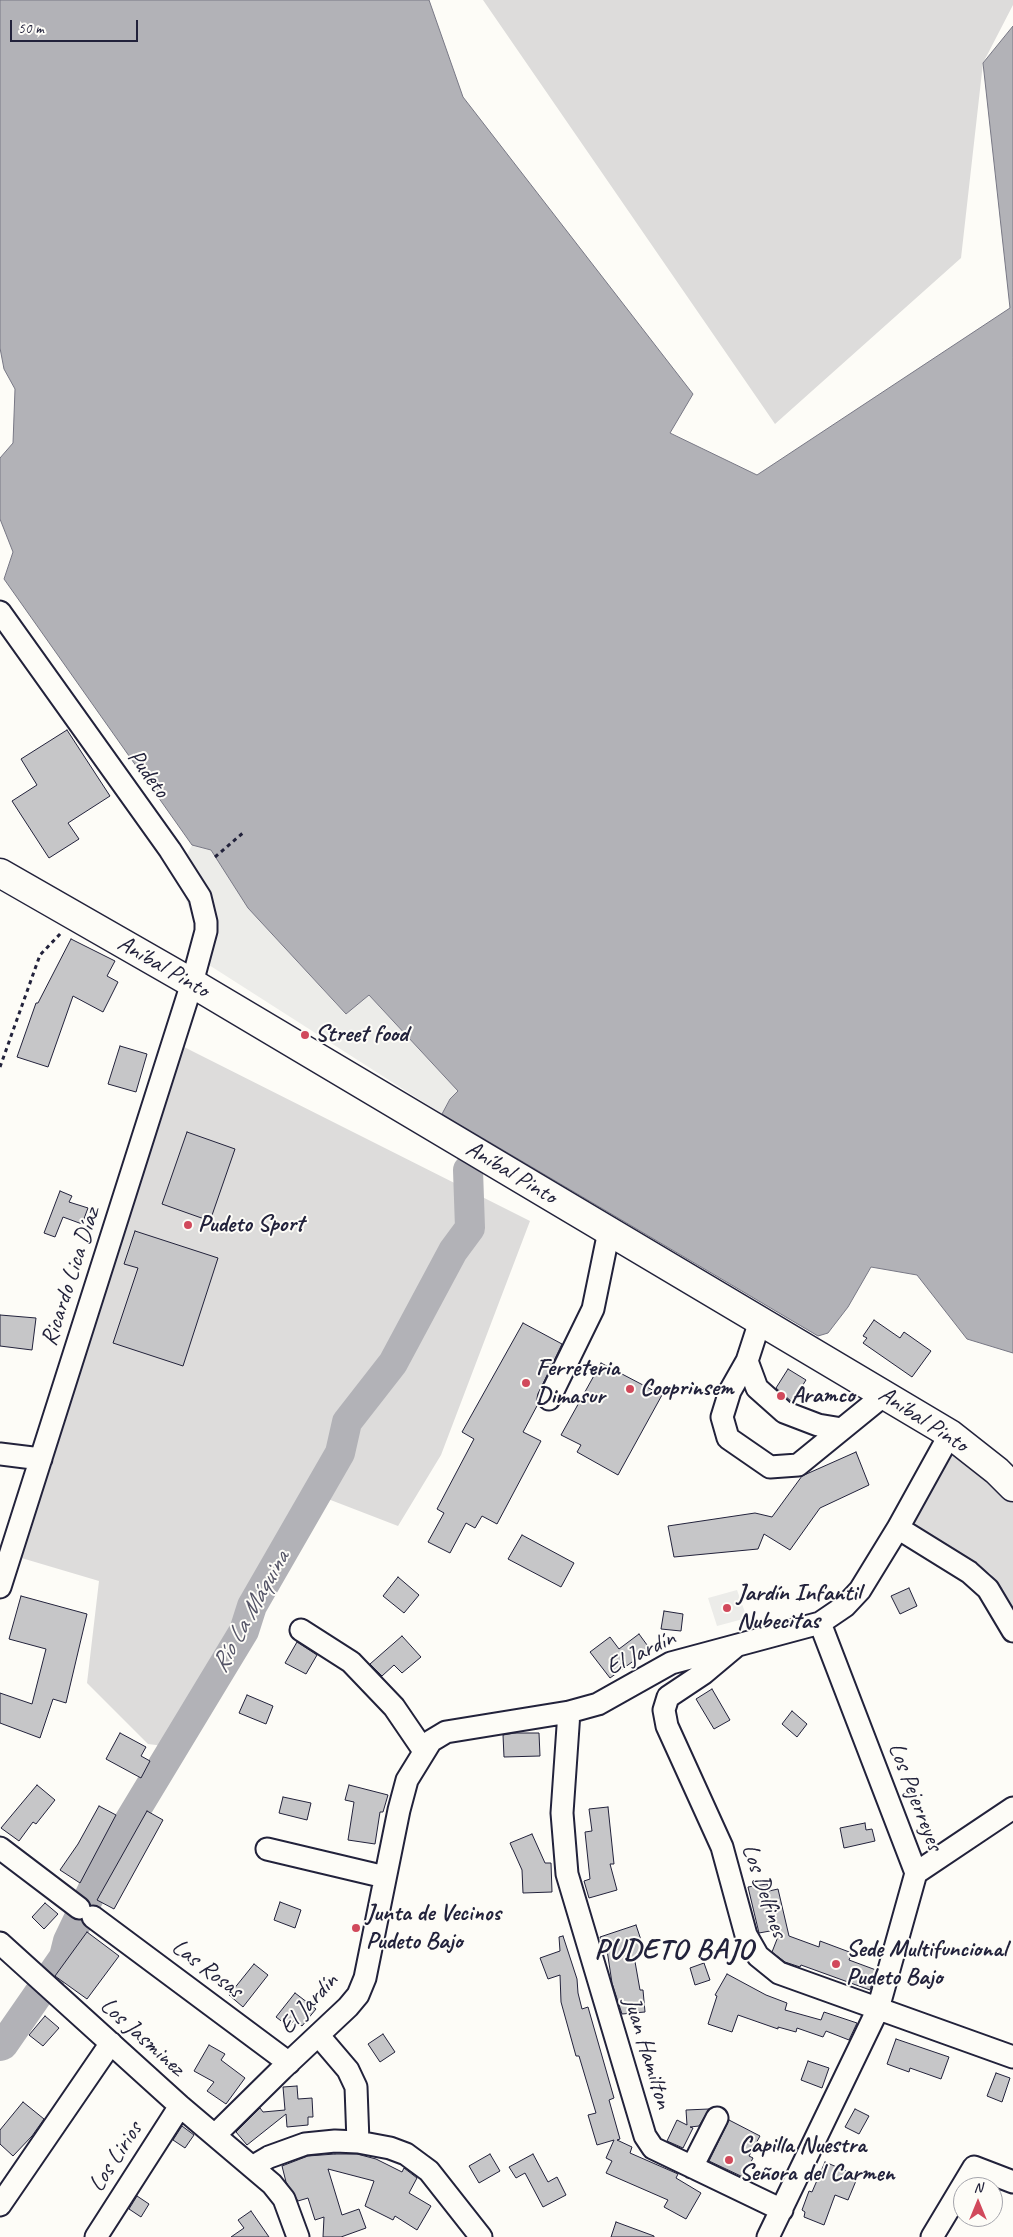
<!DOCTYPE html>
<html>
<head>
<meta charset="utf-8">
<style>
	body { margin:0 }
	#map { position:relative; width:1013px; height:2237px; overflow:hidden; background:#fdfcf7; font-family:Caveat,sans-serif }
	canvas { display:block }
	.north { position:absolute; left:953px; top:2177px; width:50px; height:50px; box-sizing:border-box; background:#fdfcf7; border:1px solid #a5a5ac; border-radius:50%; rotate:0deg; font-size:14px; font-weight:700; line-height:20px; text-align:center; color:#22223b }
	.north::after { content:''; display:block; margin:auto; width:18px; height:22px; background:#d1495b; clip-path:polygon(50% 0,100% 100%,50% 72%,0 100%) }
	.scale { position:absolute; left:10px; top:20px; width:128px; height:22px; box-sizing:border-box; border:2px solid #22223b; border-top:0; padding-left:6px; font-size:15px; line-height:18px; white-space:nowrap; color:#22223b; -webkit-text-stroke:4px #fdfcf7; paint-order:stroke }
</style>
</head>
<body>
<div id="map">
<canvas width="1013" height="2237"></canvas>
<div class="north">N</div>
<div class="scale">50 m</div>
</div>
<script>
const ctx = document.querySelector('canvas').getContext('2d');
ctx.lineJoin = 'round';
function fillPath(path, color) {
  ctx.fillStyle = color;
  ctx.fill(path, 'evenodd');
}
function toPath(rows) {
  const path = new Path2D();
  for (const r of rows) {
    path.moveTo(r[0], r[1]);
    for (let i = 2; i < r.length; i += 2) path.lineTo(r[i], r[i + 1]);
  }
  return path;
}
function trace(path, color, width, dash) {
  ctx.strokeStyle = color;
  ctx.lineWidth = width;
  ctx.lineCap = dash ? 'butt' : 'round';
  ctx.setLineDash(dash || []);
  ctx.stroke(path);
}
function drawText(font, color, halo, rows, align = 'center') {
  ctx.font = font + ' Caveat,sans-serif';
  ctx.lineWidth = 4;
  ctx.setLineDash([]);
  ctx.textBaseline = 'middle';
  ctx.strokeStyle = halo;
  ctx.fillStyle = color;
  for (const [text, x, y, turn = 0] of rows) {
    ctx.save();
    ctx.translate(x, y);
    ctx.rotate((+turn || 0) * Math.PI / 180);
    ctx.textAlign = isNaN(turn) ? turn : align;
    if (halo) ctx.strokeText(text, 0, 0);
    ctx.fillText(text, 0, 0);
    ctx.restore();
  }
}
const built = toPath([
	[192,845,211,850,248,908,345,1014,369,995,458,1091,450,1099,442,1114,209,965,177,874],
	[737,1590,747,1618,717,1626,708,1598]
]);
const green = toPath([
	[483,0,1013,0,1013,5,983,63,961,258,775,424],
	[184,1047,530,1221,441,1455,398,1526,328,1499,188,1749,148,1744,87,1683,99,1581,8,1554,152,1105],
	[951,1448,1013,1502,1013,1610,991,1574,957,1552,909,1527]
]);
const water = toPath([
	[0,0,429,0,463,97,693,394,670,433,757,475,1010,308,983,63,1013,26,1013,1353,967,1339,917,1275,871,1267,848,1307,828,1333,818,1336,442,1114,450,1099,458,1091,369,995,346,1014,248,908,211,850,192,845,4,579,13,552,0,519,0,458,13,443,15,389,4,369,0,348,0,0]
]);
const river = toPath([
	[0,2046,3,2045,64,1957,68,1941,111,1851,244,1631,252,1606,340,1453,347,1422,393,1363,453,1251,470,1228,468,1170]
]);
const building = toPath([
	[67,730,110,796,68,823,79,839,49,858,12,801,37,785,21,759,67,730],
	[71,939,115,961,107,976,118,982,103,1012,73,996,48,1067,17,1057,36,1003,38,1003,71,939],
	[120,1046,147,1054,136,1092,108,1084,120,1046],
	[187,1132,235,1149,210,1221,162,1204,187,1132],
	[60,1191,72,1196,69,1202,88,1208,82,1224,63,1217,55,1237,44,1233,60,1191],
	[135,1231,218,1258,183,1366,113,1343,138,1268,124,1264,135,1231],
	[0,1315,36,1318,32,1350,0,1346,0,1315],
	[874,1320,900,1338,904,1332,931,1351,912,1377,863,1343,867,1338,863,1336,874,1320],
	[523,1323,562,1344,538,1394,538,1404,523,1432,541,1441,497,1524,482,1516,475,1528,466,1523,450,1553,428,1542,444,1513,437,1509,474,1439,462,1432,523,1323],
	[601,1363,662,1395,618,1475,577,1452,581,1445,561,1435,601,1363],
	[788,1369,806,1380,792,1402,776,1388,788,1369],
	[856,1452,869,1485,820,1508,790,1550,764,1534,758,1549,674,1557,668,1526,755,1513,772,1517,802,1476,856,1452],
	[522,1535,574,1563,561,1587,508,1559,522,1535],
	[398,1577,419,1595,404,1613,383,1596,398,1577],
	[909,1588,917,1606,900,1614,891,1596,909,1588],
	[21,1596,87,1614,66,1703,53,1699,40,1738,0,1723,0,1693,32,1704,46,1649,9,1639,21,1596],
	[664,1611,683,1614,681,1631,661,1629,664,1611],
	[639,1634,650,1649,610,1678,590,1652,610,1637,619,1649,639,1634],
	[402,1636,421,1657,402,1673,394,1665,382,1676,370,1664,402,1636],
	[297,1642,317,1655,306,1674,285,1663,297,1642],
	[712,1689,730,1720,714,1729,696,1699,712,1689],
	[247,1695,273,1706,266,1724,239,1713,247,1695],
	[792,1711,807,1724,797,1737,782,1724,792,1711],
	[120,1733,146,1747,141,1756,150,1761,141,1778,106,1759,120,1733],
	[515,1733,539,1733,540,1756,504,1757,503,1735,515,1733],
	[37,1785,55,1800,36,1824,33,1822,19,1841,1,1828,37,1785],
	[349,1785,388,1795,383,1812,380,1812,375,1844,348,1840,354,1802,345,1800,349,1785],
	[283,1797,311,1803,307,1820,279,1813,283,1797],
	[99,1806,116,1815,80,1883,60,1870,78,1844,99,1806],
	[608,1807,614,1864,610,1864,617,1890,589,1898,584,1881,590,1879,585,1832,592,1831,589,1809,608,1807],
	[147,1811,163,1820,114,1909,97,1900,147,1811],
	[865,1823,866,1830,872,1829,875,1841,844,1848,840,1828,865,1823],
	[532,1834,545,1863,551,1863,552,1892,523,1893,522,1870,510,1843,532,1834],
	[767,1884,769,1891,778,1889,789,1936,819,1947,820,1941,852,1953,849,1960,876,1970,870,1990,801,1965,800,1967,785,1962,772,1952,781,1929,759,1933,748,1887,767,1884],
	[280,1902,301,1910,295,1928,274,1920,280,1902],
	[45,1903,58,1914,44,1929,32,1917,45,1903],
	[636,1925,645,1952,634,1956,640,1990,643,1990,645,2012,622,2014,612,1983,607,1950,604,1951,600,1937,636,1925],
	[87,1932,119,1956,87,1999,55,1976,87,1932],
	[563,1936,577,1979,578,1993,582,2009,588,2007,614,2098,609,2100,620,2139,617,2140,632,2147,630,2153,678,2174,676,2178,701,2193,686,2219,664,2207,668,2200,606,2173,612,2161,606,2158,614,2140,597,2145,588,2115,596,2113,579,2056,576,2056,561,2002,560,1975,548,1979,540,1958,560,1951,559,1937,563,1936],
	[704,1963,710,1980,695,1985,690,1968,704,1963],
	[254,1964,268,1975,243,2007,229,1995,254,1964],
	[727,1974,766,1995,787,2003,785,2010,821,2020,824,2012,857,2023,849,2040,826,2031,823,2037,797,2028,796,2032,778,2027,778,2029,738,2015,732,2032,708,2024,717,1996,715,1995,727,1974],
	[295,1993,316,2009,302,2026,294,2020,289,2027,276,2017,295,1993],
	[45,2016,59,2028,43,2046,29,2035,45,2016],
	[383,2034,395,2052,380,2062,368,2044,383,2034],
	[896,2039,949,2057,941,2079,910,2068,909,2072,887,2064,896,2039],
	[209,2045,225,2054,221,2060,245,2078,226,2104,207,2091,214,2082,194,2071,209,2045],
	[808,2061,829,2068,822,2088,801,2080,808,2061],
	[996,2073,1010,2078,1002,2102,987,2096,996,2073],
	[297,2086,298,2099,312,2098,313,2117,308,2117,308,2125,287,2127,286,2114,247,2145,236,2132,260,2108,263,2112,285,2110,283,2087,297,2086],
	[23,2102,44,2119,32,2136,13,2156,0,2144,0,2130,23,2102],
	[709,2109,699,2126,690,2127,693,2128,683,2148,667,2141,677,2120,687,2125,686,2110,709,2109],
	[855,2109,869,2116,859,2134,845,2127,855,2109],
	[729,2120,760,2136,749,2156,753,2158,743,2177,709,2161,729,2120],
	[182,2126,194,2135,185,2148,173,2140,182,2126],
	[335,2154,357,2154,376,2159,402,2172,404,2168,417,2178,409,2193,431,2206,417,2230,395,2216,393,2220,365,2206,374,2181,328,2169,342,2215,359,2209,366,2228,341,2237,323,2237,324,2217,315,2220,308,2198,298,2201,286,2182,282,2166,308,2156,335,2154],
	[490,2154,500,2171,479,2183,469,2166,490,2154],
	[533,2154,548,2182,557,2177,566,2195,543,2207,525,2173,516,2178,509,2167,533,2154],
	[825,2162,858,2176,848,2200,835,2195,824,2225,804,2217,805,2212,802,2210,809,2191,812,2192,825,2162],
	[137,2196,149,2204,141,2217,129,2209,137,2196],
	[251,2211,269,2237,231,2237,244,2228,238,2220,251,2211],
	[616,2222,654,2236,654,2237,611,2237,616,2222]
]);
const path = toPath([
	[215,857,244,832],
	[0,1067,40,955,61,933]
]);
const minor = toPath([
	[0,612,170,850,200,897,206,922,206,931,192,983,0,1587],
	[760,1321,747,1361,730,1391,722,1417,728,1438,770,1467,798,1465,884,1395],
	[747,1361,757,1388,784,1412,818,1425,842,1429],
	[549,1399,593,1309,609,1231],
	[0,1454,41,1459],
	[898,1528,969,1572,988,1589,1013,1631],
	[301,1630,351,1662,394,1707,424,1751],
	[735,1647,704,1673,668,1697,664,1710,667,1726,722,1847,746,1935,758,1956,779,1973,1013,2057],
	[569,1712,562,1813,567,1874,645,2136,653,2148,782,2210],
	[0,1848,79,1908],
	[267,1849,385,1877],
	[916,1873,1013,1808],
	[93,1917,289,2063],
	[0,1943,180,2106,272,2184,284,2199,298,2237],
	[319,2036,348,2070,356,2087,358,2142],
	[215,2135,282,2069,348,2007,358,1995,365,1978,399,1810,407,1780,431,1741,446,1732,569,1712,598,1704,671,1663,820,1623,845,1606,860,1590,898,1528,950,1434],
	[252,2167,269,2157,305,2144,335,2141,358,2142,390,2148,406,2154,429,2171,481,2237],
	[692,2167,717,2118],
	[0,2205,111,2043],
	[96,2237,180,2106],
	[768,2237,878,2009,916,1873,820,1623],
	[932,2237,974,2167,1013,2182]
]);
const major = toPath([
	[0,873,192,983,950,1434,997,1471,1013,1487]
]);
const markers = [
	[305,1035,5,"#d1495b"],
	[188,1225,5,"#d1495b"],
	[526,1383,5,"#d1495b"],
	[630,1389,5,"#d1495b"],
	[781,1396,5,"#d1495b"],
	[727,1608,5,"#d1495b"],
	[356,1928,5,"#d1495b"],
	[836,1964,5,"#d1495b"],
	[729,2160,5,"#d1495b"]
];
const streetNames = [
	["Pudeto",148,774,54],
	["Aníbal Pinto",163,967,30],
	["Aníbal Pinto",511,1173,31],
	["Ricardo Lica Díaz",71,1277,-72],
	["Aníbal Pinto",923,1420,33],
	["El Jardín",641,1653,-26],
	["Los Pejerreyes",915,1797,69],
	["Los Delfines",764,1891,71],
	["Las Rosas",207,1969,37],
	["El Jardín",309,2004,-47],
	["Los Jasminez",142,2037,42],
	["Juan Hamilton",647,2053,73],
	["Los Lirios",116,2157,-57]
];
const poiNames = [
	["Street food",315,1035],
	["Pudeto Sport",198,1225],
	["Ferreteria",536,1369],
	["Dimasur",536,1397],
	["Cooprinsem",640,1389],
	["Aramco",791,1396],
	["Jardín Infantil",737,1594],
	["Nubecitas",737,1622],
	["Junta de Vecinos",366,1914],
	["Pudeto Bajo",366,1942],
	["Sede Multifuncional",846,1950],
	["Pudeto Bajo",846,1978],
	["Capilla Nuestra",739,2146],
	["Señora del Carmen",739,2174]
];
const waterNames = [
	["Río La Máquina",251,1612,-61]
];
const districtNames = [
	["PUDETO BAJO",674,1950]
];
fillPath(built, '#ecece9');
fillPath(green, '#dddcdb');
fillPath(water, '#b2b2b7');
trace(water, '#787885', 1);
trace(river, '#b2b2b7', 30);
fillPath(building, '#c6c6c8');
trace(building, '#22223b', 1);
trace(minor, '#22223b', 25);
trace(major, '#22223b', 31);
trace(path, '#22223b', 3, [4, 4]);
trace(minor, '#fdfcf7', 21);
trace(major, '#fdfcf7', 28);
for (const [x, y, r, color] of markers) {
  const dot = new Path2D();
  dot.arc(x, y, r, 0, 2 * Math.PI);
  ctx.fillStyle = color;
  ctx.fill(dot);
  trace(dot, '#fdfcf7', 2);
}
drawText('24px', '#22223b', '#fdfcf7', streetNames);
drawText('bold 24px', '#22223b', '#fdfcf7', poiNames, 'left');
drawText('italic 25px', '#545466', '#fdfcf7', waterNames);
ctx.letterSpacing = '1px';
drawText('bold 29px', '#22223b', '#fdfcf7', districtNames);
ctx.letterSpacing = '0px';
</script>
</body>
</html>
